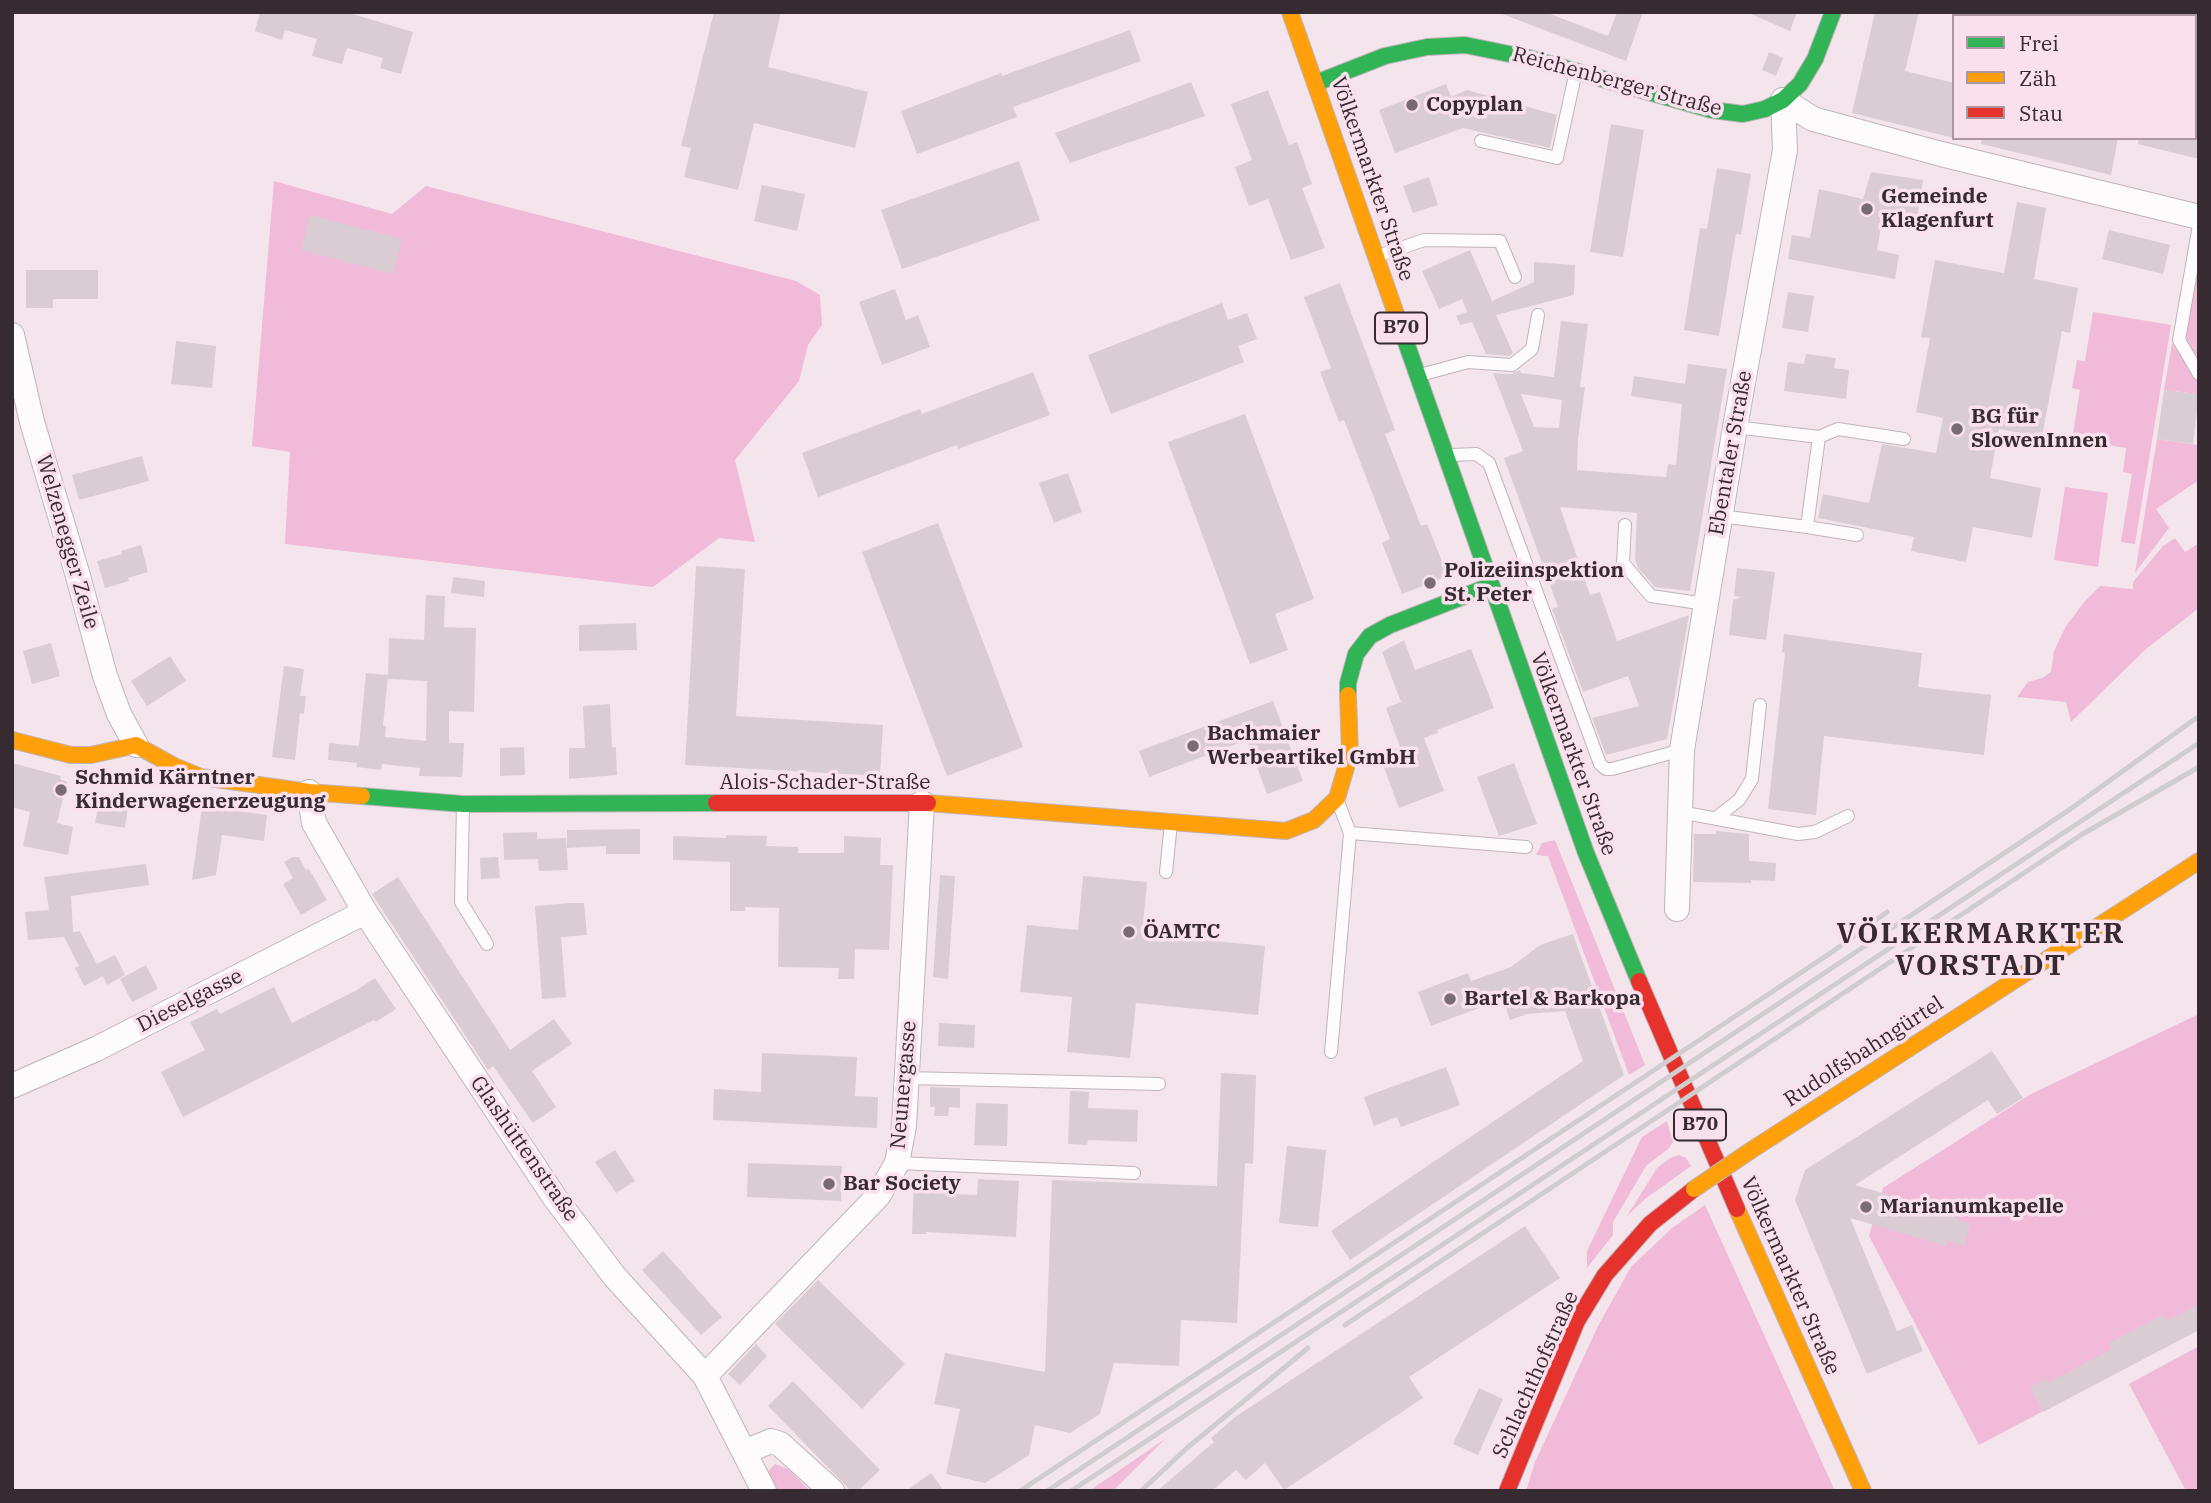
<!DOCTYPE html>
<html>
<head>
<meta charset="utf-8">
<style>
	body { margin:0 }
	#map { position:relative; width:2211px; height:1503px; overflow:hidden; background:#f4e5ed; font-family:"IBM Plex Serif",serif }
	canvas { display:block }
	.frame { position:absolute; inset:0; border:14px solid #352b30; pointer-events:none }
	.legend { position:absolute; left:1952px; top:14px; width:245px; height:126px; box-sizing:border-box; background:#fadfed; border:2px solid #ab97a1; margin:0; padding:9px 12px; list-style:none; font-size:21px; color:#352b30 }
	.legend li { display:flex; align-items:center; gap:14px; height:35px }
	.legend b { width:35px; border:2px solid #ab97a1 }
</style>
</head>
<body>
<div id="map">
<canvas width="2211" height="1503"></canvas>
<div class="frame"></div>
<ul class="legend">
<li><b style="height:9px;background:#30b455"></b>Frei</li>
<li><b style="height:9px;background:#ff9f0a"></b>Zäh</li>
<li><b style="height:9px;background:#e5322d"></b>Stau</li>
</ul>
</div>
<script>
const ctx = document.querySelector('canvas').getContext('2d');
ctx.lineJoin = 'round';
function fillPath(path, color) {
  ctx.fillStyle = color;
  ctx.fill(path, 'evenodd');
}
function toPath(rows) {
  const path = new Path2D();
  for (const r of rows) {
    path.moveTo(r[0], r[1]);
    for (let i = 2; i < r.length; i += 2) path.lineTo(r[i], r[i + 1]);
  }
  return path;
}
function trace(path, color, width, dash) {
  ctx.strokeStyle = color;
  ctx.lineWidth = width;
  ctx.lineCap = dash ? 'butt' : 'round';
  ctx.setLineDash(dash || []);
  ctx.stroke(path);
}
function drawText(font, color, halo, rows, align = 'center') {
  ctx.font = font + ' "IBM Plex Serif",serif';
  ctx.lineWidth = 7;
  ctx.setLineDash([]);
  ctx.textBaseline = 'middle';
  ctx.strokeStyle = halo;
  ctx.fillStyle = color;
  for (const [text, x, y, turn = 0] of rows) {
    ctx.save();
    ctx.translate(x, y);
    ctx.rotate((+turn || 0) * Math.PI / 180);
    ctx.textAlign = isNaN(turn) ? turn : align;
    if (halo) ctx.strokeText(text, 0, 0);
    ctx.fillText(text, 0, 0);
    ctx.restore();
  }
}
const green = toPath([
	[274,181,392,214,426,186,796,281,820,295,822,325,808,345,799,381,735,460,755,542,719,538,653,587,285,544,290,452,252,446],
	[2199,268,2199,365,2187,343,2185,325],
	[2093,312,2171,325,2135,544,2121,542,2132,474,2123,472,2126,448,2072,439,2080,390,2072,388,2077,360,2085,361],
	[2172,343,2199,383,2199,394,2164,390],
	[2157,439,2199,445,2199,480,2156,509,2169,528,2135,573],
	[2065,487,2108,493,2098,567,2054,560],
	[2175,538,2185,552,2199,543,2199,608,2146,649,2071,722,2066,702,2017,697,2028,682,2042,678,2051,672,2054,651,2066,626,2085,601,2100,586,2133,589,2133,582,2163,546],
	[1555,840,1645,1065,1629,1075,1548,856,1536,855,1542,843],
	[2199,1014,2199,1329,1979,1445,1869,1236,1883,1188,2031,1094],
	[1667,1121,1673,1142,1669,1148,1646,1166,1613,1222,1613,1235,1587,1268,1587,1251,1642,1137],
	[1679,1155,1686,1158,1691,1166,1645,1199,1627,1216,1657,1168,1670,1158],
	[1705,1205,1835,1491,1526,1491,1535,1462,1598,1326,1631,1267,1672,1228],
	[2199,1346,2199,1491,2186,1491,2129,1384],
	[1165,1439,1113,1491,1089,1491],
	[775,1464,788,1469,810,1491,777,1491,768,1471]
]);
const building = toPath([
	[260,12,346,12,413,32,401,74,380,68,383,58,347,48,342,64,312,56,317,39,285,30,282,40,255,31],
	[714,12,781,12,768,67,868,92,855,148,754,123,738,190,684,177,691,148,681,146],
	[1502,12,1545,12,1608,36,1617,12,1643,12,1626,61,1502,14],
	[1746,12,1797,12,1790,31],
	[1875,12,1919,12,1905,71,1954,83,1954,138,1852,113],
	[1130,30,1141,61,1013,107,1017,117,917,154,901,111,1001,73,1002,76],
	[1769,52,1783,58,1776,76,1762,70],
	[1191,82,1205,116,1070,163,1055,133],
	[1446,84,1451,97,1467,90,1557,115,1550,148,1463,128,1395,153,1379,110],
	[1268,90,1289,145,1297,142,1312,184,1302,188,1325,248,1291,260,1268,199,1249,206,1235,167,1252,160,1231,104],
	[1611,124,1644,130,1623,257,1590,252],
	[1982,138,2118,138,2111,175,1981,144],
	[2139,138,2199,138,2199,159,2138,144],
	[1019,161,1040,220,902,269,881,210],
	[1717,168,1751,174,1741,235,1736,234,1719,336,1684,330,1700,228,1707,229],
	[1871,172,1923,180,1916,225,1882,220,1877,250,1899,255,1895,279,1788,259,1792,235,1810,238,1819,189,1863,199],
	[1429,177,1438,205,1413,213,1403,186],
	[762,185,805,194,797,231,754,221],
	[2017,202,2046,208,2034,279,2078,288,2070,333,2062,331,2042,437,1999,429,1990,478,2041,488,2032,538,1973,527,1966,562,1911,551,1914,537,1818,518,1823,494,1869,503,1882,444,1936,453,1943,418,1916,412,1930,338,1921,337,1935,260,2004,273],
	[310,215,402,239,393,274,301,250],
	[2109,230,2170,245,2163,274,2102,259],
	[1470,250,1492,301,1534,282,1534,262,1575,265,1574,295,1496,315,1513,353,1509,356,1486,354,1472,322,1460,325,1456,316,1467,312,1462,299,1439,309,1422,271],
	[26,270,98,270,98,299,53,299,53,308,26,308],
	[1340,283,1395,430,1385,434,1421,526,1427,524,1448,576,1402,594,1382,543,1390,539,1344,420,1339,422,1320,372,1331,368,1304,297],
	[895,289,906,320,918,315,930,347,882,365,859,302],
	[1788,292,1814,296,1808,332,1782,328],
	[1222,303,1228,320,1247,313,1257,339,1238,346,1244,362,1111,414,1088,355],
	[1561,321,1588,324,1580,387,1585,387,1578,439,1577,470,1666,477,1668,464,1676,465,1682,404,1631,396,1634,376,1685,384,1688,364,1727,369,1690,591,1655,587,1638,568,1635,559,1637,513,1560,507,1590,595,1600,592,1617,641,1689,615,1667,739,1606,755,1592,718,1639,706,1628,676,1583,692,1552,609,1558,607,1504,458,1523,451,1493,373,1511,374,1520,370,1521,373,1554,377],
	[1521,394,1562,400,1559,428,1534,427],
	[176,341,216,346,212,388,171,384],
	[1806,354,1836,358,1834,368,1849,370,1846,399,1784,391,1788,362,1804,364],
	[1033,372,1050,415,958,449,957,445,818,497,802,453,920,409,922,414],
	[2164,390,2199,394,2193,444,2157,439],
	[1245,414,1314,599,1275,614,1288,650,1250,664,1168,442],
	[142,456,149,481,79,500,72,475],
	[1068,473,1082,512,1054,523,1039,483],
	[938,523,1023,747,947,776,862,552],
	[141,545,148,572,128,578,129,581,105,588,97,561,122,554,121,551],
	[696,566,745,569,736,716,883,725,880,776,685,765],
	[1737,568,1775,572,1766,640,1729,635,1733,600,1742,597,1734,596],
	[453,577,485,581,484,597,451,593],
	[426,595,445,596,444,627,476,628,474,712,449,711,449,743,464,743,462,777,419,776,420,768,382,764,381,770,356,767,357,763,328,760,329,743,359,746,366,673,388,675,389,638,424,640],
	[388,677,388,679,427,681,426,741,385,737,386,726,383,726],
	[636,623,637,650,579,651,579,625],
	[1784,634,1922,653,1918,687,1991,695,1984,755,1824,736,1816,815,1768,809,1785,653,1782,652],
	[1404,640,1415,670,1471,649,1494,708,1437,730,1438,733,1424,738,1444,791,1399,808,1379,754,1400,747,1386,708,1401,702,1382,652],
	[51,643,60,676,32,684,23,651],
	[170,656,186,681,147,706,131,681],
	[284,666,304,669,300,696,306,696,304,714,300,713,295,760,272,757],
	[1273,701,1303,781,1267,794,1247,740,1149,777,1139,751],
	[610,704,612,747,616,747,617,775,569,779,569,748,585,748,583,706],
	[524,747,525,775,500,776,500,748],
	[12,763,61,776,60,779,67,782,57,823,73,827,68,855,23,846,30,812,12,807],
	[1514,763,1537,824,1499,836,1477,777],
	[99,801,128,806,125,828,95,823],
	[202,806,267,815,264,841,222,835,216,875,192,880],
	[640,829,640,854,606,854,606,846,567,848,567,830],
	[1716,831,1749,834,1749,861,1776,863,1775,881,1751,880,1751,883,1693,882,1694,834,1716,834],
	[537,832,537,839,566,838,568,870,539,871,538,859,504,860,503,833],
	[726,835,767,836,766,846,798,847,798,853,844,853,844,836,881,838,880,865,893,865,889,950,855,949,854,979,838,979,839,968,778,967,779,908,745,907,745,911,730,911,730,862,673,860,673,836,726,838],
	[293,857,299,857,306,870,309,869,327,900,301,915,283,884,293,878,284,862],
	[498,857,500,878,481,879,480,858],
	[146,864,149,885,71,896,73,932,80,931,103,976,84,986,75,968,79,966,64,937,28,940,25,912,49,910,44,877],
	[940,875,955,876,948,979,933,977],
	[1083,876,1147,882,1142,934,1265,946,1258,1015,1136,1003,1130,1058,1067,1052,1072,997,1020,992,1027,925,1078,930],
	[398,877,510,1050,554,1019,572,1044,532,1071,556,1107,533,1123,493,1066,488,1070,372,894],
	[570,903,584,903,587,935,561,937,566,997,542,999,535,906],
	[1573,934,1624,1075,1350,1260,1331,1231,1583,1061,1565,1011,1527,1014,1510,1020,1503,999,1431,1026,1418,992,1468,973,1471,981,1511,967,1540,945],
	[115,955,125,975,107,985,97,964],
	[146,965,158,989,132,1002,120,979],
	[375,978,396,1009,376,1022,374,1020,183,1117,161,1072,205,1050,190,1022,217,1009,220,1014,274,987,292,1023,355,991],
	[939,1023,975,1025,974,1048,938,1046],
	[1992,1051,2023,1098,1997,1114,1988,1100,1855,1185,1959,1215,1957,1220,1970,1224,1964,1246,1947,1241,1946,1246,1850,1218,1897,1331,1912,1325,1923,1351,1867,1374,1795,1200,1805,1170],
	[762,1053,857,1057,855,1096,878,1097,877,1128,713,1120,714,1089,761,1092],
	[1446,1067,1460,1105,1401,1127,1397,1117,1374,1126,1364,1097],
	[1221,1073,1256,1075,1253,1164,1245,1163,1237,1323,1181,1320,1179,1366,1114,1363,1100,1414,1070,1433,1035,1425,1029,1455,985,1483,946,1474,960,1409,934,1404,945,1353,1045,1372,1052,1180,1217,1186],
	[930,1087,960,1088,960,1108,949,1107,948,1116,934,1116,935,1107,930,1107],
	[1070,1091,1089,1092,1088,1108,1138,1110,1137,1142,1088,1140,1087,1145,1068,1144],
	[976,1103,1008,1104,1007,1146,974,1145],
	[1287,1146,1326,1150,1318,1227,1279,1223],
	[615,1150,635,1181,616,1193,595,1162],
	[748,1163,842,1166,841,1201,747,1197],
	[914,1176,929,1177,928,1193,977,1195,978,1179,1019,1181,1016,1237,926,1232,926,1234,912,1234],
	[1525,1226,1560,1278,1409,1377,1423,1398,1284,1490,1265,1463,1246,1480,1236,1470,1212,1491,1157,1491,1214,1442,1211,1438,1235,1417],
	[663,1251,722,1317,701,1335,642,1270],
	[818,1280,905,1364,862,1409,775,1324],
	[2199,1304,2199,1330,2043,1412,2030,1387,2046,1379,2048,1383,2112,1349,2109,1343,2163,1315,2167,1321],
	[756,1344,767,1356,740,1385,728,1374],
	[793,1381,880,1470,858,1491,851,1491,768,1406],
	[1479,1388,1503,1399,1478,1455,1453,1444],
	[931,1473,944,1491,906,1491]
]);
const lane = toPath([
	[1481,141,1557,158,1576,71],
	[2199,225,2179,340,2199,374],
	[1378,256,1424,240,1500,241,1515,277],
	[1420,375,1468,362,1512,365,1532,349,1538,315],
	[1819,437,1838,429,1904,439],
	[1452,455,1476,454,1489,463,1600,764,1606,769,1612,769,1682,750],
	[1720,516,1807,527,1819,437,1735,427],
	[1625,525,1623,563,1651,596,1706,604],
	[1807,527,1857,535],
	[463,804,461,902,487,944],
	[1680,812,1798,834,1815,832,1848,816],
	[1717,817,1739,800,1752,779,1760,705],
	[1350,833,1526,847],
	[1166,872,1171,823],
	[1331,1052,1350,833,1338,802],
	[907,1078,1159,1084],
	[897,1163,1134,1173]
]);
const street = toPath([
	[1783,100,1813,119,1941,154,2199,217],
	[12,335,32,422,78,576,105,676,119,714,136,745],
	[309,792,314,823,365,912,555,1198,615,1277,705,1376,764,1491],
	[1677,909,1682,750,1735,427,1785,150,1783,100],
	[12,1086,96,1049,365,912],
	[705,1376,878,1196,897,1163,904,1126,922,803],
	[744,1452,771,1441,780,1444,832,1491]
]);
const fast = toPath([
	[1316,83,1385,56,1427,47,1465,45,1529,58,1712,110,1743,114,1765,109,1783,100,1800,84,1815,59,1833,12],
	[1402,331,1586,853,1639,981],
	[1348,695,1348,683,1356,654,1370,636,1390,625,1490,586],
	[362,796,463,804,716,803]
]);
const slow = toPath([
	[1290,12,1402,331],
	[12,740,71,755,91,755,136,745,174,766,201,777,309,792,362,796],
	[928,803,1286,831,1314,820,1337,798,1350,754,1348,695],
	[1750,1151,2199,861],
	[1737,1209,1863,1491]
]);
const jam = toPath([
	[716,803,928,803],
	[1639,981,1737,1209],
	[1507,1491,1577,1321,1605,1275,1650,1224,1694,1189]
]);
const rail = toPath([
	[1345,1325,2081,835,2199,767],
	[1020,1491,1832,952,1887,912],
	[1047,1491,2069,810,2199,716],
	[1071,1491,2199,743],
	[1141,1491,1187,1448,1308,1348]
]);
const slowBridge = toPath([
	[1694,1189,1750,1151]
]);
const markers = [
	[1412,105,7,"#786c72"],
	[1867,209,7,"#786c72"],
	[1957,429,7,"#786c72"],
	[1430,583,7,"#786c72"],
	[1193,746,7,"#786c72"],
	[61,790,7,"#786c72"],
	[1129,932,7,"#786c72"],
	[1450,999,7,"#786c72"],
	[829,1184,7,"#786c72"],
	[1866,1207,7,"#786c72"]
];
const shields = [
	[1401,328,52],
	[1700,1125,52]
];
const shieldNames = [
	["B70",1401,328],
	["B70",1700,1125]
];
const streetNames = [
	["Reichenberger Straße",1617,82,15],
	["Völkermarkter Straße",1372,179,71],
	["Ebentaler Straße",1731,453,-80],
	["Welzenegger Zeile",67,542,74],
	["Völkermarkter Straße",1573,754,70],
	["Alois-Schader-Straße",825,783],
	["Dieselgasse",190,1001,-27],
	["Rudolfsbahngürtel",1864,1052,-33],
	["Neunergasse",904,1085,-85],
	["Glashüttenstraße",524,1149,55],
	["Völkermarkter Straße",1790,1276,66],
	["Schlachthofstraße",1536,1375,-66]
];
const poiNames = [
	["Copyplan",1426,105],
	["Gemeinde",1881,197],
	["Klagenfurt",1881,221],
	["BG für",1971,417],
	["SlowenInnen",1971,441],
	["Polizeiinspektion",1444,571],
	["St. Peter",1444,595],
	["Bachmaier",1207,734],
	["Werbeartikel GmbH",1207,758],
	["Schmid Kärntner",75,778],
	["Kinderwagenerzeugung",75,802],
	["ÖAMTC",1143,932],
	["Bartel & Barkopa",1464,999],
	["Bar Society",843,1184],
	["Marianumkapelle",1880,1207]
];
const districtNames = [
	["VÖLKERMARKTER",1981,935],
	["VORSTADT",1981,967]
];
fillPath(green, '#f0bad8');
fillPath(building, '#d9cdd3');
trace(lane, '#c0b4ba', 14);
trace(street, '#c0b4ba', 26);
trace(fast, '#c0b4ba', 18);
trace(slow, '#c0b4ba', 18);
trace(jam, '#c0b4ba', 18);
trace(lane, '#fdfbfc', 12);
trace(street, '#fdfbfc', 24);
trace(fast, '#30b455', 16);
trace(slow, '#ff9f0a', 16);
trace(jam, '#e5322d', 16);
trace(rail, '#d1cdcf', 5);
trace(slowBridge, '#c0b4ba', 18, []);
trace(slowBridge, '#ff9f0a', 16);
for (const [x, y, r, color] of markers) {
  const dot = new Path2D();
  dot.arc(x, y, r, 0, 2 * Math.PI);
  ctx.fillStyle = color;
  ctx.fill(dot);
  trace(dot, '#fadfed', 2.5);
}
for (const [x, y, w] of shields) {
  const box = new Path2D();
  box.roundRect(x - w / 2, y - 15.5, w, 31, 5);
  ctx.fillStyle = '#fadfed';
  ctx.fill(box);
  trace(box, '#352b30', 2);
}
drawText('bold 19px', '#352b30', null, shieldNames);
drawText('21px', '#352b30', '#fadfed', streetNames);
drawText('bold 21px', '#352b30', '#fadfed', poiNames, 'left');
ctx.letterSpacing = '2px';
drawText('bold 28px', '#352b30', '#fadfed', districtNames);
ctx.letterSpacing = '0px';
</script>
</body>
</html>
